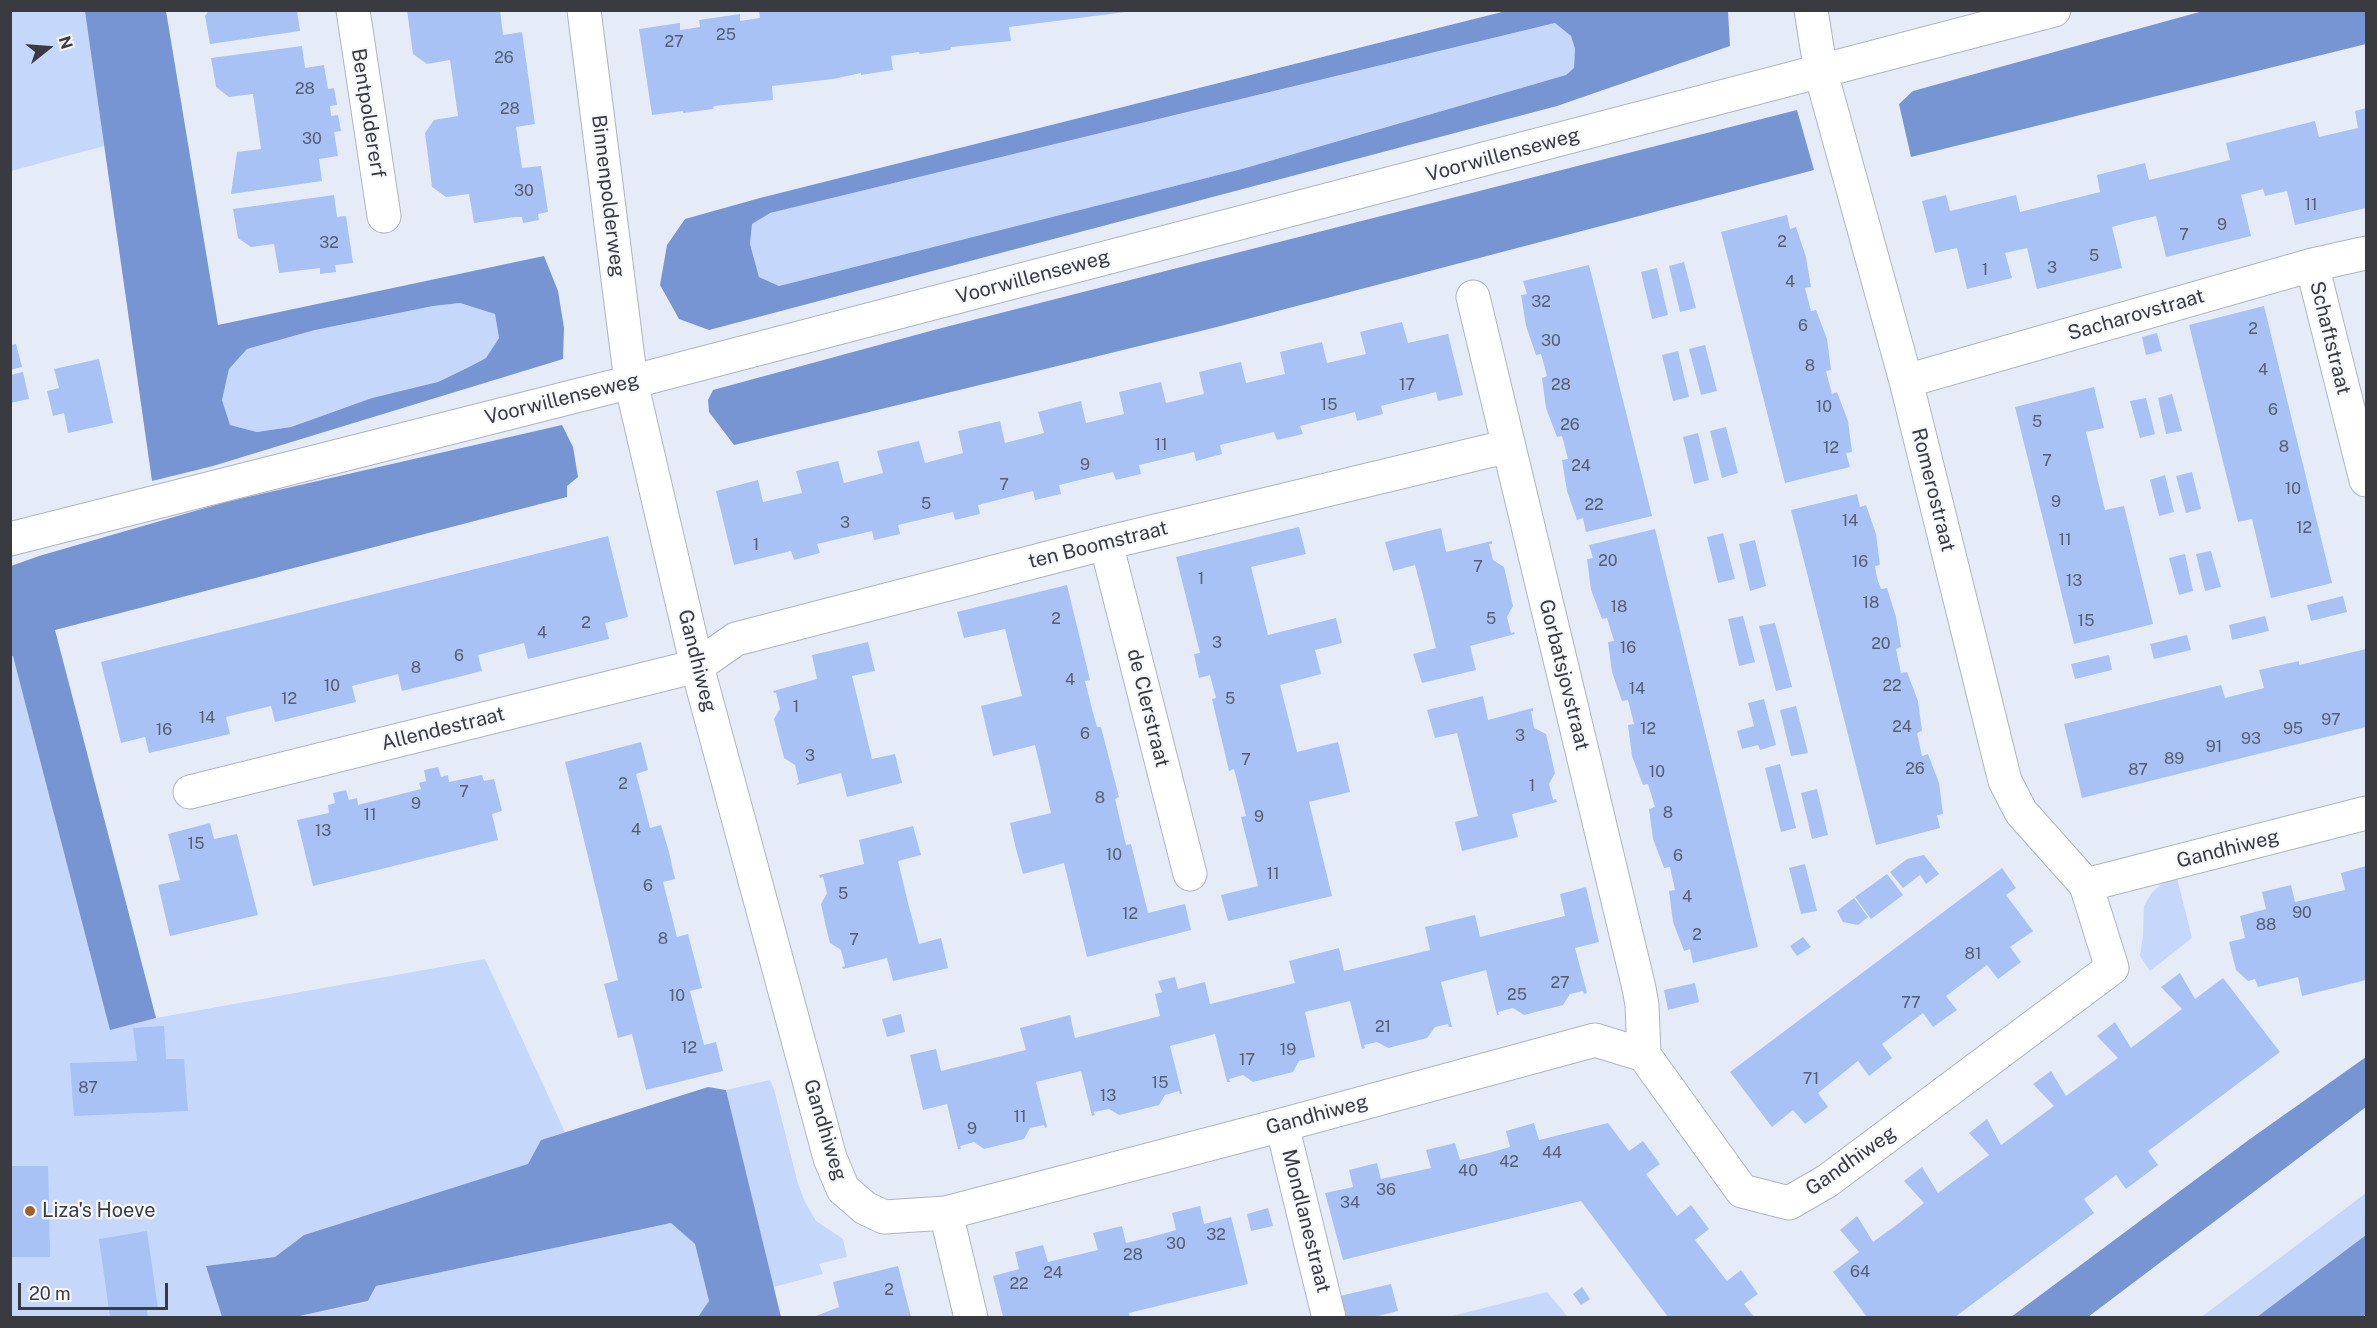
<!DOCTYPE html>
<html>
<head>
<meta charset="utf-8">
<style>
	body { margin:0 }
	#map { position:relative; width:2377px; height:1328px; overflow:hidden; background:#e6ecf7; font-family:"Public Sans",sans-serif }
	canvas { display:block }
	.frame { position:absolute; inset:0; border:12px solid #393b40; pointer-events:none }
	.north { position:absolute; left:18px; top:18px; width:60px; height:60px; -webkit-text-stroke:4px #f7f9fe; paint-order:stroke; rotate:73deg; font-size:16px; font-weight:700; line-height:24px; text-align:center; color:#393b40 }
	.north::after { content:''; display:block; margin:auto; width:21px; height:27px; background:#393b40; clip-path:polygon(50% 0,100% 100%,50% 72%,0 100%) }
	.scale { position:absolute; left:18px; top:1283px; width:150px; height:27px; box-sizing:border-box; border:3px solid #393b40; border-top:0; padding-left:8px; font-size:18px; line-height:21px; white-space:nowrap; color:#393b40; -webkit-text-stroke:4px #f7f9fe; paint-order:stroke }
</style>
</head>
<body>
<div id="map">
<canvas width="2377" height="1328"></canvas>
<div class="frame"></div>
<div class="north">N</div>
<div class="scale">20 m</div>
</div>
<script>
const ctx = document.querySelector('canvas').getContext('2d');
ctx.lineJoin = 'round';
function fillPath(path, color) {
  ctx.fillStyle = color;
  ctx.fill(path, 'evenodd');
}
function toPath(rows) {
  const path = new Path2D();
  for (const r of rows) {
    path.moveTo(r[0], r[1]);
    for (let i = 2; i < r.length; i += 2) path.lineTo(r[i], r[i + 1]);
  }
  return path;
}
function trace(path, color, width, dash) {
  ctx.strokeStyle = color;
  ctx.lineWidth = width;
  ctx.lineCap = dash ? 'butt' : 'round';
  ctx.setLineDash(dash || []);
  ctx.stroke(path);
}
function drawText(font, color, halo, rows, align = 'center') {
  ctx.font = font + ' "Public Sans",sans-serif';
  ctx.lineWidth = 4.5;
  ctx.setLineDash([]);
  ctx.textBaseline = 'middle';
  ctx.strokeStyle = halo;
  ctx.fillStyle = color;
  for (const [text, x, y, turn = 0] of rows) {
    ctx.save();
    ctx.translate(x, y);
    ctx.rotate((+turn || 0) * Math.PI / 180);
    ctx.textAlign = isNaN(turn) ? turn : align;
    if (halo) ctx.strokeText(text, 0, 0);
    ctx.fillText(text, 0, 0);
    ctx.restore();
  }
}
const green = toPath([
	[11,11,100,11,101,120,104,146,11,171],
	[1556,23,1571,36,1575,49,1574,68,1566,75,1242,169,779,286,759,277,750,244,752,224,770,213],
	[460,303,495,314,499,338,486,358,467,368,438,382,372,398,291,427,257,432,230,425,222,400,229,369,247,349,315,330,433,306],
	[13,655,111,1029,156,1018,485,959,565,1132,541,1140,529,1164,304,1235,275,1257,207,1266,222,1317,11,1317,10,656],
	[2177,878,2192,938,2150,971,2140,956,2143,935,2144,906,2151,894,2161,884],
	[770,1080,774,1089,798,1184,805,1202,816,1221,843,1239,847,1257,819,1264,823,1274,773,1287,726,1090],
	[2366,1193,2366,1235,2257,1317,2200,1318],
	[671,1223,695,1244,709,1301,698,1318,264,1318,295,1317,368,1302,376,1286],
	[1547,1292,1568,1317,1448,1317]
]);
const water = toPath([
	[1510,10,1728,11,1730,46,1557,106,709,330,679,319,660,285,667,245,685,219,760,198],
	[1555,23,1571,36,1575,49,1574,68,1566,75,1242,169,779,286,759,277,750,244,752,224,770,213],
	[85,11,166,11,218,325,544,256,558,291,564,328,563,359,213,466,152,481],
	[460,303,495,314,499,338,486,358,467,368,438,382,372,398,291,427,257,432,230,425,222,400,229,369,247,349,315,330,433,306],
	[2203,11,2366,11,2366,44,1911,157,1899,104,1913,91],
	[1797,110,1814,170,1213,328,734,445,709,412,708,400,713,390,934,330],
	[562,425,573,447,578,477,567,486,567,497,55,630,156,1018,110,1030,13,656,11,656,11,566,39,556,226,502],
	[2366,1057,2366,1107,2088,1317,2011,1317,2250,1139],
	[708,1087,726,1090,781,1317,698,1317,709,1301,695,1244,671,1223,376,1286,368,1301,295,1317,222,1317,206,1266,275,1257,304,1235,528,1164,541,1140],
	[2366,1235,2366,1314,2362,1317,2257,1317]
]);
const building = toPath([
	[209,10,297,10,300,31,210,44,205,16],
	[407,10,500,10,503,35,522,32,535,124,516,127,522,168,541,166,548,212,538,214,539,220,523,223,522,217,515,217,474,223,469,194,446,197,432,187,425,133,434,120,458,116,450,60,427,64,413,54],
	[759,10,1125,10,1125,12,1009,27,1011,41,951,47,950,50,920,54,919,52,891,56,893,70,861,75,861,73,833,79,772,86,773,100,714,106,713,109,683,113,683,111,652,115,639,29,680,23,680,30,700,27,699,20,740,14,740,21,760,18],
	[302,46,305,68,324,65,328,89,334,88,337,105,330,106,331,116,338,115,341,131,334,132,338,156,319,159,322,181,231,194,237,152,261,149,253,94,229,97,216,87,211,58],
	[2366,108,2366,208,2295,225,2287,191,2265,196,2263,189,2241,195,2251,236,2166,257,2156,216,2134,221,2112,227,2122,268,2037,289,2027,248,2005,253,2012,278,1967,289,1957,248,1935,253,1922,201,1946,195,1950,211,2016,195,2020,212,2100,192,2097,175,2145,163,2149,180,2190,170,2230,160,2226,143,2315,121,2319,137,2358,128,2355,111],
	[334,195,337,217,346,216,353,263,335,265,336,272,320,274,320,268,279,273,274,244,251,247,238,238,233,209],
	[1787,215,1790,229,1796,227,1806,257,1811,287,1805,288,1811,311,1816,310,1827,339,1831,370,1826,371,1832,394,1837,392,1848,421,1852,452,1846,453,1850,467,1785,483,1721,232],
	[1684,262,1696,308,1680,312,1669,266],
	[1589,265,1652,516,1586,532,1583,518,1577,520,1567,491,1562,460,1568,459,1562,436,1557,437,1546,408,1542,378,1547,376,1541,354,1536,355,1526,326,1521,295,1527,294,1523,281],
	[1657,268,1668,315,1652,319,1641,272],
	[2264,306,2332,583,2271,598,2252,519,2238,522,2189,325],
	[1402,322,1408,343,1448,334,1463,395,1438,401,1436,392,1381,406,1383,414,1357,421,1355,412,1300,426,1303,434,1277,440,1274,432,1220,445,1222,454,1196,461,1194,452,1139,465,1141,474,1116,480,1113,472,1059,485,1061,494,1035,500,1033,491,978,505,980,514,955,520,953,512,898,525,900,534,874,540,872,531,817,544,820,553,794,560,791,551,734,565,716,491,758,480,763,502,802,493,796,471,838,461,844,483,883,473,877,451,919,441,925,463,963,453,958,431,1000,421,1005,443,1044,433,1038,412,1081,401,1086,423,1124,414,1119,392,1161,382,1166,403,1204,394,1199,372,1241,362,1246,383,1285,374,1280,352,1322,342,1327,363,1366,354,1360,332],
	[2157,333,2162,351,2146,355,2142,337],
	[16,344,22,367,10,370,10,345],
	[1705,345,1717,391,1701,395,1689,349],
	[1678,351,1689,397,1673,401,1662,355],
	[99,359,113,423,68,433,64,413,53,416,47,391,59,388,54,369],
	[23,372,29,399,10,403,10,375],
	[2094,387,2104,428,2086,432,2105,510,2124,506,2153,624,2074,644,2015,407],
	[2172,394,2182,431,2166,434,2158,398],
	[2146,398,2155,434,2140,438,2130,401],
	[1726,427,1738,473,1722,478,1710,431],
	[1698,433,1709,480,1694,484,1683,437],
	[2192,472,2201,509,2186,513,2176,476],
	[2165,475,2174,512,2159,516,2150,480],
	[1857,494,1860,507,1866,505,1876,534,1880,565,1875,566,1877,578,1881,589,1887,588,1896,617,1901,647,1896,649,1901,673,1907,672,1918,701,1922,731,1917,733,1922,756,1928,754,1939,783,1943,814,1937,815,1940,828,1876,845,1791,510],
	[1299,527,1306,554,1251,567,1268,635,1336,618,1342,643,1315,650,1321,674,1280,685,1297,752,1338,742,1350,792,1309,802,1332,896,1228,921,1221,895,1258,886,1241,817,1246,816,1234,769,1229,771,1212,699,1216,698,1210,675,1199,678,1194,654,1200,653,1176,557],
	[1441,528,1446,552,1492,541,1492,544,1489,544,1493,560,1504,567,1513,606,1507,617,1511,633,1514,632,1515,634,1470,646,1476,670,1422,683,1413,654,1436,648,1426,607,1415,565,1393,571,1385,542],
	[1655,529,1758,947,1693,963,1690,949,1684,951,1673,922,1669,891,1675,890,1670,867,1664,868,1653,839,1649,809,1655,807,1648,784,1643,785,1632,756,1628,725,1634,724,1628,700,1622,701,1612,672,1608,642,1614,641,1607,618,1602,619,1591,590,1587,559,1593,558,1589,545],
	[1723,533,1735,579,1718,583,1707,537],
	[608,536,628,617,605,623,609,639,528,659,524,643,478,655,482,671,402,691,398,674,352,686,356,702,275,722,271,706,226,717,230,734,149,753,145,737,121,743,101,662],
	[1755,540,1766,586,1750,591,1739,544],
	[2211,551,2221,587,2205,591,2196,554],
	[2185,554,2193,591,2179,595,2169,558],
	[1067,585,1090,680,1085,681,1091,705,1097,727,1101,727,1119,797,1115,799,1126,845,1131,844,1148,913,1185,904,1191,930,1087,957,1064,863,1023,874,1016,849,1010,823,1051,813,1035,745,993,756,981,706,1022,696,1005,629,964,638,957,612],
	[2343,596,2347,612,2311,621,2307,605],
	[1743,616,1755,662,1739,666,1728,619],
	[2265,616,2269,631,2232,640,2229,625],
	[1775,623,1792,687,1776,691,1759,626],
	[2187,635,2191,650,2154,659,2150,644],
	[868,642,875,671,852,676,872,759,895,754,902,783,847,797,841,773,796,785,799,782,795,765,784,758,774,719,780,709,776,693,774,693,773,691,817,679,812,655],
	[2366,649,2366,727,2082,798,2064,724,2221,685,2225,698,2264,688,2259,670,2299,661,2299,665],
	[2109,655,2112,670,2075,679,2071,664],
	[1483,696,1488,720,1533,708,1533,711,1531,711,1534,728,1546,734,1555,773,1549,784,1553,800,1556,799,1557,802,1512,814,1518,837,1462,851,1455,822,1478,816,1457,733,1435,738,1427,710],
	[1764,699,1776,745,1760,750,1758,745,1742,749,1737,731,1754,726,1748,703],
	[1796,706,1808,753,1791,756,1780,710],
	[641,742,648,770,636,774,650,828,661,825,669,852,675,879,663,882,677,937,688,934,702,988,690,991,704,1045,716,1042,723,1071,646,1090,632,1034,618,1038,604,984,618,980,565,762],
	[1780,764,1796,828,1781,832,1765,768],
	[438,767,441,777,448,775,449,782,482,775,484,781,494,779,502,811,492,814,498,840,313,886,297,820,329,813,328,805,335,803,333,793,346,790,349,800,357,798,358,805,421,789,419,783,426,781,424,770],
	[1817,789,1828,835,1812,839,1801,793],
	[210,823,214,839,237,834,258,915,170,936,158,885,180,880,168,834],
	[913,826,921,855,898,861,908,903,919,944,941,938,948,968,893,981,887,958,843,969,842,967,845,966,841,950,830,943,825,923,821,904,827,893,823,877,820,878,819,875,864,864,859,840],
	[1924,855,1939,874,1926,884,1920,875,1903,888,1890,872,1907,859],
	[1805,864,1817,911,1801,914,1789,868],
	[2366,866,2366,980,2302,996,2298,977,2258,987,2255,979,2248,981,2236,970,2229,942,2245,938,2240,916,2266,909,2262,892,2291,885,2295,902,2345,890,2341,873],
	[2002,868,2016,888,2006,895,2033,931,2010,947,2021,962,1998,979,1987,965,1946,996,1957,1010,1933,1027,1923,1013,1882,1044,1892,1058,1869,1076,1858,1061,1818,1093,1828,1107,1805,1124,1793,1110,1772,1127,1730,1072],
	[1887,874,1903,895,1871,919,1855,897],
	[1586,887,1599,942,1575,948,1587,993,1584,994,1583,991,1570,994,1563,1005,1524,1015,1513,1008,1498,1012,1499,1015,1497,1015,1486,970,1441,982,1452,1027,1449,1027,1448,1024,1435,1027,1427,1038,1388,1048,1377,1042,1364,1045,1365,1048,1362,1049,1350,1001,1305,1012,1315,1057,1299,1061,1293,1072,1253,1082,1243,1075,1229,1079,1230,1082,1227,1082,1215,1034,1193,1040,1170,1046,1182,1094,1180,1094,1179,1091,1165,1095,1159,1105,1119,1115,1109,1109,1094,1112,1095,1115,1092,1116,1081,1071,1036,1082,1047,1127,1045,1128,1044,1125,1030,1128,1024,1139,984,1149,974,1142,960,1146,961,1149,958,1149,947,1104,923,1110,910,1055,936,1049,941,1071,1026,1050,1020,1028,1070,1015,1075,1038,1160,1016,1155,994,1162,992,1158,981,1175,977,1178,989,1205,982,1210,1004,1295,983,1289,961,1339,948,1344,971,1430,950,1425,927,1475,915,1480,937,1565,916,1560,894],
	[1854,898,1868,917,1858,925,1843,922,1837,911],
	[1803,937,1811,947,1797,956,1790,946],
	[2180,973,2195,999,2223,978,2280,1052,2148,1151,2158,1165,2126,1189,2116,1175,2084,1199,2094,1213,1955,1317,1867,1317,1833,1272,1859,1252,1840,1230,1857,1216,1873,1242,1899,1223,1924,1203,1904,1181,1922,1167,1938,1193,1989,1155,1969,1133,1987,1119,2001,1145,2054,1106,2033,1084,2051,1071,2066,1096,2118,1058,2097,1036,2115,1022,2131,1048,2182,1009,2161,987],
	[1695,983,1699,1002,1668,1010,1664,990],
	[901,1014,905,1032,887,1037,882,1019],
	[164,1026,166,1059,184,1059,188,1111,74,1116,70,1063,137,1061,133,1028],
	[1534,1123,1539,1140,1608,1123,1629,1151,1643,1141,1660,1164,1646,1174,1677,1216,1691,1205,1709,1229,1695,1240,1727,1281,1741,1270,1758,1294,1744,1304,1754,1317,1668,1317,1581,1201,1343,1260,1325,1193,1353,1187,1349,1170,1377,1163,1381,1179,1431,1168,1426,1150,1455,1143,1460,1160,1485,1154,1510,1147,1506,1131],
	[10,1166,48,1166,50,1257,10,1257],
	[1200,1206,1204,1224,1231,1217,1248,1284,1129,1313,1130,1317,1003,1317,993,1276,1019,1269,1015,1252,1043,1245,1048,1262,1098,1250,1093,1233,1122,1226,1126,1243,1151,1237,1176,1230,1172,1213],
	[1268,1208,1273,1226,1251,1231,1247,1214],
	[147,1231,158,1308,147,1310,148,1317,110,1317,99,1239],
	[898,1266,911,1317,813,1317,839,1307,833,1282],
	[1391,1284,1398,1311,1374,1317,1345,1317,1340,1296],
	[1582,1287,1590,1299,1581,1305,1573,1294]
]);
const minor = toPath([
	[353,10,384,216],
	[584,10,631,382,697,666,830,1158,843,1189,865,1208,884,1217,946,1213,1282,1125,1595,1040,1644,1055,1742,1191,1789,1203,1827,1181,2112,968,2086,885,2366,813],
	[1811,10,1821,73,1906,381,2005,781,2021,812,2086,885],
	[2312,265,2366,480],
	[1473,297,1639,988,1642,1005,1644,1055],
	[1906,381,2312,265,2366,253],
	[10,539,631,382,2054,10],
	[1106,543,1190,874],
	[190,792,697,666,736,639,1106,543,1509,446],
	[1282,1125,1329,1318],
	[946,1213,971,1318]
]);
const markers = [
	[30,1211,6,"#a25f2e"]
];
const numberNames = [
	["25",726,35],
	["27",674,42],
	["26",504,58],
	["28",305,89],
	["28",510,109],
	["30",312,139],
	["30",524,191],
	["11",2311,205],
	["9",2222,225],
	["7",2184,235],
	["2",1782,242],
	["32",329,243],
	["5",2094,256],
	["3",2052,268],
	["1",1985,270],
	["4",1790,282],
	["32",1541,302],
	["6",1803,326],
	["2",2253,329],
	["30",1551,341],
	["8",1810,366],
	["4",2263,370],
	["17",1407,385],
	["28",1561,385],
	["15",1329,405],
	["10",1824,407],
	["6",2273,410],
	["5",2037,422],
	["26",1570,425],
	["11",1161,445],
	["8",2284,447],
	["12",1831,448],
	["7",2047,461],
	["9",1085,465],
	["24",1581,466],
	["7",1004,485],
	["10",2293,489],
	["9",2056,502],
	["5",926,504],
	["22",1594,505],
	["14",1850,521],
	["3",845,523],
	["12",2304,528],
	["11",2065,540],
	["1",756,545],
	["20",1608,561],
	["16",1860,562],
	["7",1478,567],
	["1",1201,579],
	["13",2074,581],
	["18",1871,603],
	["18",1619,607],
	["2",1056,619],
	["5",1491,619],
	["15",2086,621],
	["2",586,623],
	["4",542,633],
	["3",1217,643],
	["20",1881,644],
	["16",1628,648],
	["6",459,656],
	["8",416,668],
	["4",1070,680],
	["10",332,686],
	["22",1892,686],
	["14",1637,689],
	["12",289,699],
	["5",1230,699],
	["1",796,707],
	["14",207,718],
	["97",2331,720],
	["24",1902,727],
	["12",1648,729],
	["95",2293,729],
	["16",164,730],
	["6",1085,734],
	["3",1520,736],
	["93",2251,739],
	["91",2214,747],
	["3",810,756],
	["89",2174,759],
	["7",1246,760],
	["26",1915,769],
	["87",2138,770],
	["10",1657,772],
	["2",623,784],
	["1",1532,786],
	["7",464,792],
	["8",1100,798],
	["9",416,804],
	["8",1668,813],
	["11",370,815],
	["9",1259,817],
	["4",636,830],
	["13",323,831],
	["15",196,844],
	["10",1114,855],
	["6",1678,856],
	["11",1273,874],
	["6",648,886],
	["5",843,894],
	["4",1687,897],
	["90",2302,913],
	["12",1130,914],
	["88",2266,925],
	["2",1697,935],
	["8",663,939],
	["7",854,940],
	["81",1973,954],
	["27",1560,983],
	["25",1517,995],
	["10",677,996],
	["77",1911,1003],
	["21",1383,1027],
	["12",689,1048],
	["19",1288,1050],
	["17",1247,1060],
	["71",1811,1079],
	["15",1160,1083],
	["87",88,1088],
	["13",1108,1096],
	["11",1020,1117],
	["9",972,1129],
	["44",1552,1153],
	["42",1509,1162],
	["40",1468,1171],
	["36",1386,1190],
	["34",1350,1203],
	["32",1216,1235],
	["30",1176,1244],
	["28",1133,1255],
	["64",1860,1272],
	["24",1053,1273],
	["22",1019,1284],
	["2",889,1290]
];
const streetNames = [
	["Bentpoldererf",368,113,81],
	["Voorwillenseweg",1503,155,-15],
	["Binnenpolderweg",608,196,83],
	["Voorwillenseweg",1033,277,-15],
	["Sacharovstraat",2136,315,-16],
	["Schaftstraat",2330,338,76],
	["Voorwillenseweg",562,399,-14],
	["Romerostraat",1933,490,76],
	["ten Boomstraat",1098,545,-14],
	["Gandhiweg",697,661,76],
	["Gorbatsjovstraat",1564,675,76],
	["de Clerstraat",1148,708,76],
	["Allendestraat",443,729,-14],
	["Gandhiweg",2228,849,-14],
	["Gandhiweg",1317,1115,-15],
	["Gandhiweg",825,1130,73],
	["Gandhiweg",1851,1161,-35],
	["Mondlanestraat",1306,1221,76]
];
const poiNames = [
	["Liza's Hoeve",42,1211]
];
fillPath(green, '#c5d7fb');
fillPath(water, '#7795d3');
fillPath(building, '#a8c2f6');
trace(minor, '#aeb4bf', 35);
trace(minor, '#fff', 33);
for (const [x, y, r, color] of markers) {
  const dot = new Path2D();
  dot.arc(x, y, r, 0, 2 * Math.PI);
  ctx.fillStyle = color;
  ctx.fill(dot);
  trace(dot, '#f7f9fe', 2);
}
drawText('16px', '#555d6e', null, numberNames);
drawText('20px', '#393b40', '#f7f9fe', streetNames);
drawText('20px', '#393b40', '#f7f9fe', poiNames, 'left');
</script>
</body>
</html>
